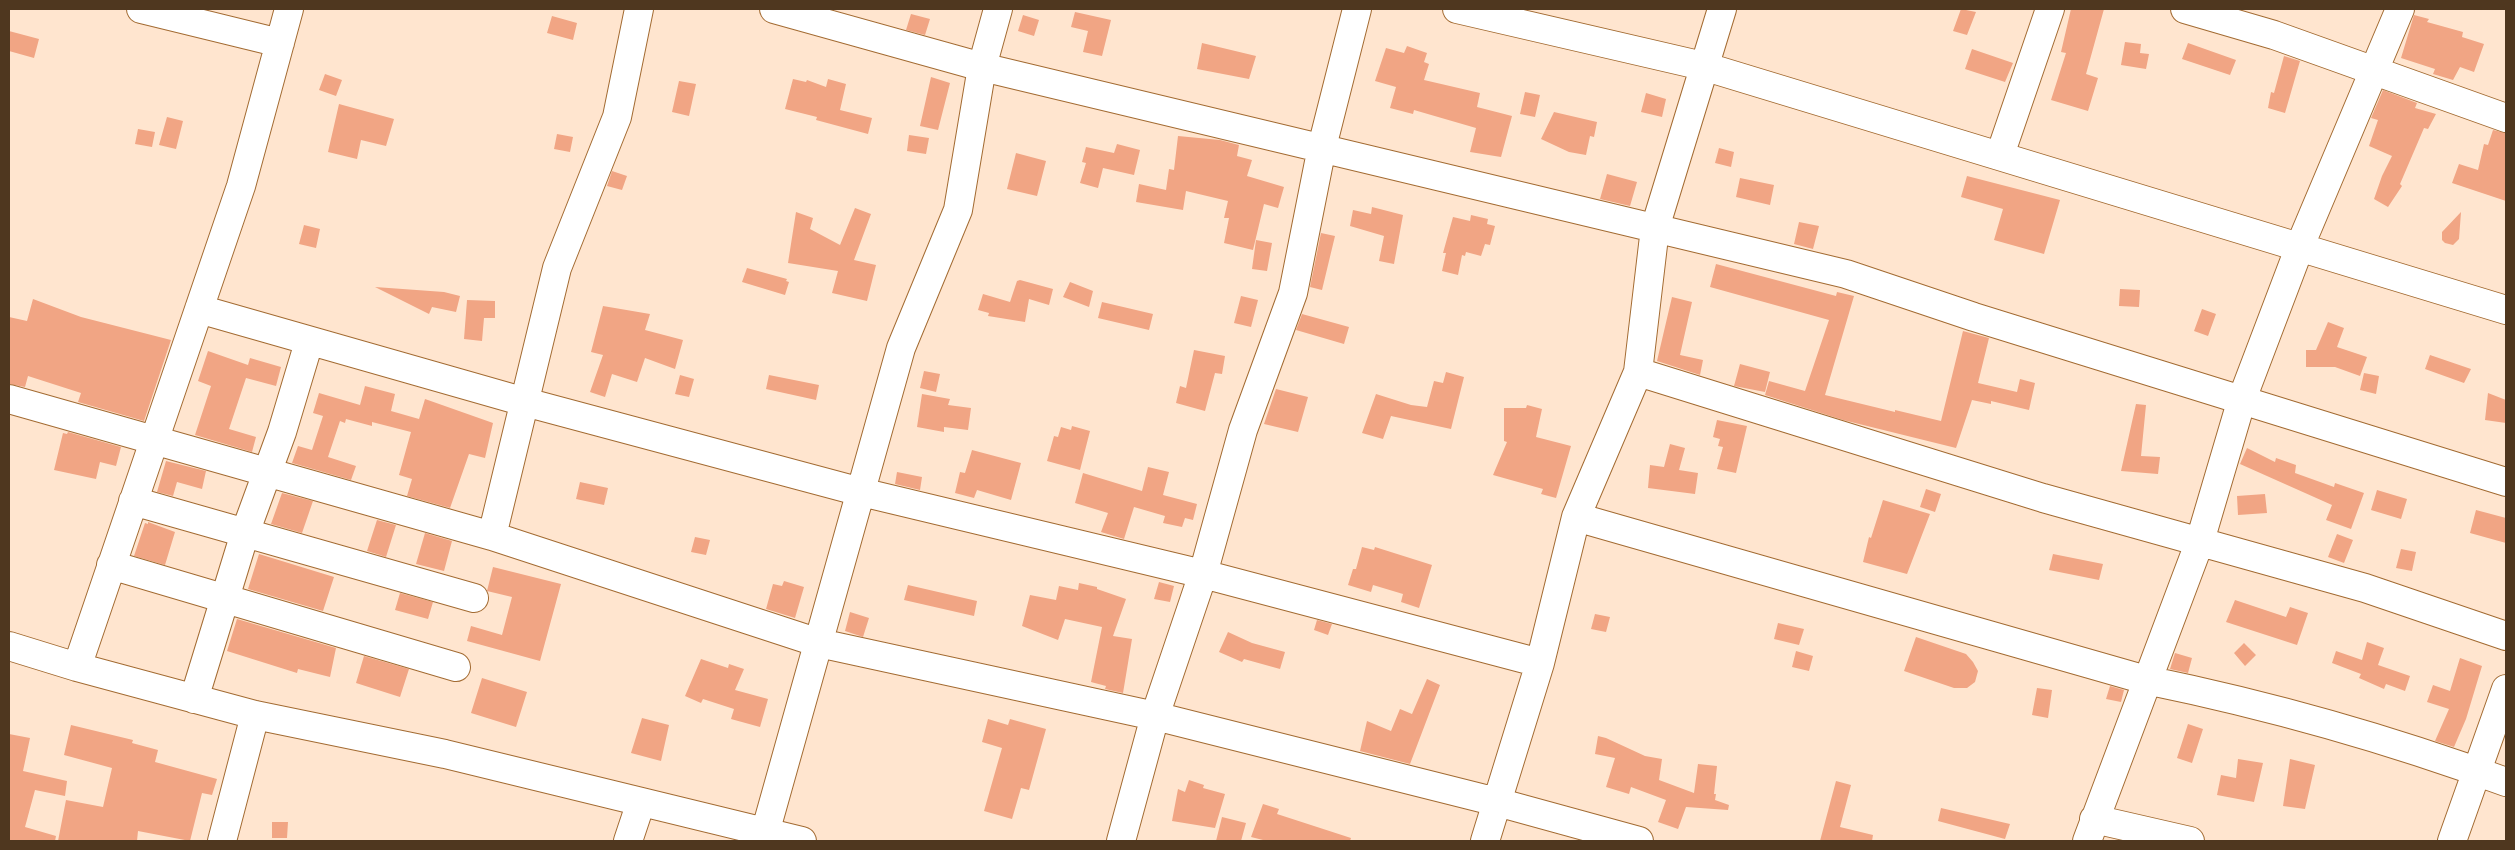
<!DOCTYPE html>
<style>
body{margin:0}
#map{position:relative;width:2515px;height:850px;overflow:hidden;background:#ffe5cf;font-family:Roboto,sans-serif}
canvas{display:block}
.frame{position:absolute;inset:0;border:10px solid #4f371f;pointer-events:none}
</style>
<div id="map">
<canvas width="2515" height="850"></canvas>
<div class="frame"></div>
</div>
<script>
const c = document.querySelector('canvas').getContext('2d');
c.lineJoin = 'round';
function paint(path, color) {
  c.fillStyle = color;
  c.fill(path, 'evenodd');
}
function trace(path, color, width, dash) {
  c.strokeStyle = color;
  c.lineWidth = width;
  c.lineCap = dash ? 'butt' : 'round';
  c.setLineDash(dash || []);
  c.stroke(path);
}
paint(new Path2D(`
 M1961,9L1976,12L1967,35L1953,31Z
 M2071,9H2104L2086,74L2098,78L2088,111L2051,100L2066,53L2061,52Z
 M1075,12L1111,20L1102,56L1083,52L1088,31L1071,27Z
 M911,14L930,19L925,35L906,30Z
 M1023,15L1039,20L1034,36L1018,31Z
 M2414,15L2429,19L2427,22L2463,32L2462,37L2484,44L2474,72L2460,67L2453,80L2433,74L2435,69L2401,58Z
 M552,16L577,23L573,40L547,33Z
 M9,31L39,39L34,58L9,51Z
 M2125,42L2141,44L2140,53L2149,54L2146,69L2121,65Z
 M1202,43L1256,56L1249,79L1197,69Z
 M2188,43L2236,60L2230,75L2182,59Z
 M1407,46L1427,53L1424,62L1429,64L1424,80L1480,93L1477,107L1512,116L1501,157L1470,152L1476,128L1414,110L1413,114L1390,108L1396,87L1375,81L1386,48L1404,53Z
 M1972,49L2013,63L2005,82L1965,69Z
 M2284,56L2300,61L2285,113L2268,108L2271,92L2274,93Z
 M325,74L342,80L336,96L319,90Z
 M931,77L950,83L938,130L920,126Z
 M793,79L806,82L807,80L826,87L828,79L846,84L840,110L872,118L868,134L816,120L817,117L785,109Z
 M679,81L696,84L689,116L672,112Z
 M2383,90L2417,103L2415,108L2436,114L2428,129L2424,128L2400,184L2402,186L2388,207L2374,199L2382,176L2392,156L2369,146L2378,120L2371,118Z
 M1525,92L1540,95L1535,117L1520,114Z
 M1646,93L1666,99L1662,117L1641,112Z
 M339,104L394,119L386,146L361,140L357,159L328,152Z
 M1554,112L1597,122L1594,137L1590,136L1586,155L1569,152L1541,139Z
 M167,117L183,121L176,149L159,145Z
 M138,129L155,132L152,147L135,144Z
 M2493,130L2506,133V201L2452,183L2459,164L2478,170L2484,144L2488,145Z
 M557,134L573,137L570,152L554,149Z
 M909,135L929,138L926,154L907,151Z
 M1178,136L1220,140L1239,145L1237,156L1252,160L1247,176L1284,187L1278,208L1264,204L1253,250L1224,243L1229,218H1224L1228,201L1186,191L1183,210L1136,202L1139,184L1166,190L1169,169L1174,170Z
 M1117,144L1140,150L1134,175L1103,168L1098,188L1080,183L1086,163L1082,162L1086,147L1114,153Z
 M1719,148L1734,152L1731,167L1715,163Z
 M1016,153L1046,161L1037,196L1007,189Z
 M612,171L627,176L622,190L607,186Z
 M1607,174L1637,182L1630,206L1600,199Z
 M1967,176L2060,200L2044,254L1994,240L2003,209L1961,197Z
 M1740,178L1774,185L1770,205L1736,197Z
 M1372,207L1403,215L1394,264L1379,261L1384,236L1350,226L1353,210L1371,214Z
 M855,208L871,214L854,260L876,265L867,301L832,293L838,271L788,263L796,212L813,218L810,229L840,245Z
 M2461,212L2459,239L2453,245L2445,243L2442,240V232Z
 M1471,215L1488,219L1487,224L1495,226L1490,245L1485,244L1481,256L1466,252L1465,256L1462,255L1458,275L1442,271L1446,253H1443L1453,217L1470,221Z
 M1799,222L1819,226L1813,249L1794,244Z
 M304,225L320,229L316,248L299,244Z
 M1321,233L1335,236L1322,290L1310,287Z
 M1256,240L1272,243L1267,271L1252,269Z
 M1716,264L1836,296L1837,292L1854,296L1825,395L1895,412V410L1941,421L1963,331L1989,338L1978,383L2017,392L2020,379L2035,383L2029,410L1991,401V404L1972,400L1956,448L1843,420L1765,395L1769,381L1805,391L1829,320L1710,287Z
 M747,268L787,279L786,281L789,282L785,295L742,282Z
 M1020,280L1053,289L1049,305L1029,299L1025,322L988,316L989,313L978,310L983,294L1010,302L1017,281Z
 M1070,282L1093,291L1089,307L1063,297Z
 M375,287L444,292L460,296L456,312L432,307L429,314Z
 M2120,289L2140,290L2139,307L2119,306Z
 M1241,296L1258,300L1251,327L1234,323Z
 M1672,297L1692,302L1680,355L1703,360L1700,375L1657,361Z
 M33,299L81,317L171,340L144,421L78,402L81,393L28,376L25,387L9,384V317L27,321Z
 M467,300L495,301V318H484L482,341L464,339Z
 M1102,302L1153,314L1149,330L1098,318Z
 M603,306L650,314L645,330L683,340L675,369L645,358L637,382L612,374L605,397L590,392L603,355L591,352Z
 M2202,309L2216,314L2208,336L2194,331Z
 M1302,314L1349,327L1344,344L1296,330Z
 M2328,322L2344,328L2337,347L2367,357L2360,376L2335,367H2306V350H2316Z
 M1194,350L1225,356L1222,374L1215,373L1205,411L1176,403L1180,386L1186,388Z
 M208,351L248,365L250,358L281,367L276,386L246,378L229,429L256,437L252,452L195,435L211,386L198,381Z
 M2430,355L2471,369L2464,383L2425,369Z
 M1740,364L1770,372L1765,392L1734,386Z
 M924,371L940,374L936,392L920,388Z
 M1446,372L1464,377L1451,429L1391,416L1383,439L1362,433L1376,394L1411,405L1427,407L1434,381L1443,383Z
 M2364,373L2379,376L2376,394L2360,390Z
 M680,375L694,379L689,397L675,394Z
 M769,375L819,385L816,400L766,389Z
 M365,386L395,394L391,411L419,419L425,399L493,423L485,458L469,454L450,508L407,496L412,479L399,475L411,432L372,422V426L346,419L345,423L340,421L328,457L356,466L351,480L292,463L298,446L312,450L323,416L313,413L319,393L360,405Z
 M1276,389L1308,397L1298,432L1264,424Z
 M2488,393L2506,400V423L2485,420Z
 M922,394L950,399L948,405L971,408L968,430L944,427V432L917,427Z
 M2136,404L2146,405L2141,456L2160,457L2158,474L2121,471Z
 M1527,405L1542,409L1536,437L1571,446L1556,498L1541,494L1543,489L1493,475L1507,442L1504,441V408H1526Z
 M1717,420L1747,426L1736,473L1717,469L1723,447L1718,446L1720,439L1713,437Z
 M1072,426L1090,431L1080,470L1047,461L1054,436L1058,437L1061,427L1071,430Z
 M68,432L121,447L116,466L100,462L96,479L54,470L63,433L67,434Z
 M1670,444L1685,448L1679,470L1698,473L1695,494L1648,488L1650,465L1664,467Z
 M2247,448L2275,462L2276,458L2296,465L2295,473L2334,487L2335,483L2364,493L2351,529L2326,520L2332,505L2240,464Z
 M972,450L1021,463L1011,500L977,490L974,498L955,493L960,472L965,473Z
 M166,461L206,471L202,489L177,482L173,496L157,492Z
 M1148,467L1169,472L1163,495L1197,504L1193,520L1185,518L1182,527L1163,523L1165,516L1134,507L1124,539L1101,532L1108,513L1075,503L1083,473L1142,491Z
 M897,472L922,477L920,490L895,484Z
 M580,482L608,488L604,505L576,499Z
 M1926,489L1941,494L1935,512L1920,507Z
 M2377,490L2407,499L2401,519L2371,510Z
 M282,493L313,501L302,533L271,524Z
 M2265,494L2267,513L2238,515L2237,496Z
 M1883,500L1930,514L1907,574L1863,562L1869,537L1871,538Z
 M2476,510L2506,518V543L2470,533Z
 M377,520L396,525L386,557L367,551Z
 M148,522L175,532L165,565L134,556L145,523L148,524Z
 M425,533L452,541L444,571L416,564Z
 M2337,534L2353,540L2344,563L2328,557Z
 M695,537L710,540L706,555L691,552Z
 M1362,547L1374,550L1375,547L1432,565L1419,608L1401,602L1403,594L1373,585L1371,592L1348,585L1353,569H1356Z
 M2401,549L2416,552L2412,571L2396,568Z
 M259,554L334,577L323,611L248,589Z
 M2053,554L2103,564L2099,580L2049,570Z
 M493,567L561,584L540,661L467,641L471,626L502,635L512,597L487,591Z
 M784,581L804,587L795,618L766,609L773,584L782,586Z
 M1159,582L1174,586L1170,602L1154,599Z
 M1079,583L1097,587V589L1126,599L1113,636L1132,639L1123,693L1105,689L1106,686L1091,682L1102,627L1065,619L1058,640L1022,626L1030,595L1056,600L1059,586L1078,590Z
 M908,585L977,601L974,616L904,600Z
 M400,593L433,602L428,619L395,610Z
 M2235,600L2286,617L2290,607L2308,613L2297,645L2226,622Z
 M850,612L869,618L863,637L845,631Z
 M1595,614L1610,617L1606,632L1591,629Z
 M237,619L336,648L330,677L298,669L297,673L227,651Z
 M1317,620L1332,624L1328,635L1314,630Z
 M1778,623L1804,629L1799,645L1774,639Z
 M1228,632L1252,643L1285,652L1280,669L1244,659L1242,662L1219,652Z
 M1916,637L1966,654L1973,662L1978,671L1975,682L1967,688H1954L1904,671Z
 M2367,642L2384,648L2378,665L2410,676L2405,691L2386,684L2384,689L2359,678L2361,674L2332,663L2336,651L2362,660Z
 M2244,643L2256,655L2245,666L2234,653Z
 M1796,651L1813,656L1809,671L1792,667Z
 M2175,653L2192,658L2188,673L2170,669Z
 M364,656L409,669L400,697L356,683Z
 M2460,658L2482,666L2466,719L2454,747L2435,741L2449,709L2427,702L2433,685L2450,691Z
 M701,659L728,668L729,664L744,669L735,690L768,699L760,727L731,719L734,709L703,699L701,703L685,696Z
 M482,678L527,692L516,727L471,713Z
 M1427,679L1440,685L1410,764L1360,751L1367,721L1391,731L1400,709L1412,714Z
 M2110,686L2124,690L2121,702L2106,699Z
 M2037,688L2052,690L2048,718L2032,715Z
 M642,718L669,725L661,761L631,753Z
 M988,719L1008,725L1010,719L1046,729L1029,790L1021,788L1012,819L984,811L1002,748L982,742Z
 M2188,724L2203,729L2192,763L2177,758Z
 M71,725L133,740L132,743L158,750L155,762L217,779L212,795L202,793L190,841L138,831L137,841H58L66,800L103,807L112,768L64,755Z
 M9,734L30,738L23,771L67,781L65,796L35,790L25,827L56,836L55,841H9Z
 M1598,736L1606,738L1645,756L1662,759L1659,780L1694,793L1698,764L1717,766L1714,794H1716L1715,800L1729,805L1728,810L1686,807L1678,829L1658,822L1666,800L1631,787L1629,794L1606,787L1615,758L1595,754Z
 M2238,759L2263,763L2254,802L2217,795L2221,775L2236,778Z
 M2290,759L2315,765L2305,809L2283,806Z
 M1189,780L1204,785L1203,788L1225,794L1215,828L1172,821L1178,789L1185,792Z
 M1836,781L1851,785L1840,827L1873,835L1872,841H1820Z
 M1263,804L1279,809L1277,814L1351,838L1350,841H1267L1251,837Z
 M1941,808L2010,824L2005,839L1938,821Z
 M1222,817L1246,823L1241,841H1216Z
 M272,822H288L287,838H272Z`), '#f1a584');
const minor = new Path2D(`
 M141,9L280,43
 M774,9L982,67L1846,274L1974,317L2506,482
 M1457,9L1703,66L2506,310
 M2185,9L2274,35L2506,118
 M2000,155L2050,9
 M199,309L525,402L861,492L1203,574L1540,663
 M1638,372L2043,498L2365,588L2506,636
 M9,399L492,536L819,643L1155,716L1497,802L1639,841
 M133,501L474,598
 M1576,517L2146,680C2268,705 2389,739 2506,782
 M492,536L557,268L617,117L639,9
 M111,565L456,667
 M9,646L77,667L255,715L445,754L802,841
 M77,667L241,186L289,9
 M194,699L245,533L282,432L309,342
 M2094,819L2190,841
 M765,833L901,348L958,210L982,67L998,9
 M222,841L255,715
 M628,841L641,802
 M1121,841L1155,716L1203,574L1243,430L1293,293L1322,147L1357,9
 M1485,841L1540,663L1576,517L1638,372L1655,228L1722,9
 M2087,841L2200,541L2242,399L2302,241L2400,9
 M2452,841L2506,689`);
trace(minor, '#a36b32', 30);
trace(minor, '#fff', 28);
</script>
